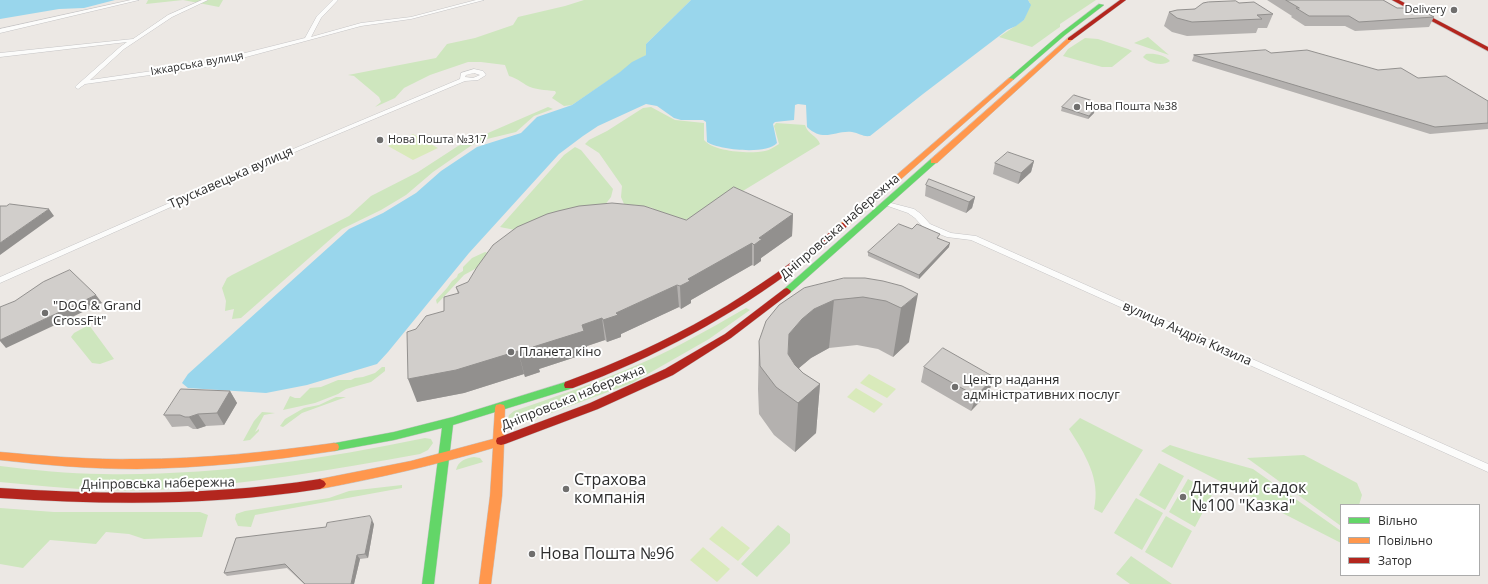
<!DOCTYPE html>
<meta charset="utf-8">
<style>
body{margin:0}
#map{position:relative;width:1488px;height:584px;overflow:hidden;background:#ece8e4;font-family:"Open Sans",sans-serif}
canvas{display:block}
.legend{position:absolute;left:1340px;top:504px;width:140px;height:72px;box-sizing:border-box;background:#fff;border:1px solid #ababab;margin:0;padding:5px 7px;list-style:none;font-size:12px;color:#2e2e2e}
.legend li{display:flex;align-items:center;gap:8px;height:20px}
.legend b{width:20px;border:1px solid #ababab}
</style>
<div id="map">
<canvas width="1488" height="584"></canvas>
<ul class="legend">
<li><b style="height:5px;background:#63d668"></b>Вільно</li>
<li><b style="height:5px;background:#ff974d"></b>Повільно</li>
<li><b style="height:5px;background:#b3261e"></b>Затор</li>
</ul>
</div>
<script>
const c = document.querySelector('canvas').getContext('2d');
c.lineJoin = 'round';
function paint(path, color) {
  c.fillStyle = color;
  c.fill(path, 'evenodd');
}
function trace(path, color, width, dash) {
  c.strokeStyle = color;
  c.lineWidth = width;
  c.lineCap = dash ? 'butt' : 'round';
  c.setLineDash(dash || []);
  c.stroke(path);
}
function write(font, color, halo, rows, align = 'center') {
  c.font = font + ' "Open Sans",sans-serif';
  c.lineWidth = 4;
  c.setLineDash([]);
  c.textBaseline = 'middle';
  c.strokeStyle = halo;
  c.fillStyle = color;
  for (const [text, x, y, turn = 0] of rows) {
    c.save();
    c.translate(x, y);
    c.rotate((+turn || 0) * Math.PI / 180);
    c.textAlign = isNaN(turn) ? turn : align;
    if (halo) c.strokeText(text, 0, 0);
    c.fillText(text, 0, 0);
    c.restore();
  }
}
paint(new Path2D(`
 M148,0H223L219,7L183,0L146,4Z
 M584,0H691L646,44V55L572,105L564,106L552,98L556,93L555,91C545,90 535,90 526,85C520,81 516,78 509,76L505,65L481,62H468L430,75L404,88L395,98L375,107L381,102L379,97L354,76L348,75L436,58L447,44L475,38L513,25L518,17L565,6Z
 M1028,0H1096L1060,24V27L1057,29L1032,47L999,37L1024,20L1030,3Z
 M1148,37L1169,55L1134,43Z
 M1085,38L1098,39L1128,49L1132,51L1112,67H1102L1063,56L1068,49Z
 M1146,54C1154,53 1165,55 1170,61C1163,67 1149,63 1143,57Z
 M548,107L553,109L534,116L516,132L487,139L472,145L433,172L406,195L381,210L342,229L241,318L232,319L234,309L225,311L226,301L222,288L227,278L232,275L349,216L371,196L418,172L458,146Z
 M651,107L675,120L704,123V140C714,152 750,154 765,151C770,150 774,147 779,144L774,126L776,123L805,125C808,135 817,135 820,144L728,200L698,222L651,215L653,208L624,204L621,197L622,186L599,153L585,144L589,140L607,131L643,108Z
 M575,147L581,150L613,189L611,197L601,210L515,230L500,227L564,155Z
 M485,252L492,254L475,269L464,275L437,304L436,300L447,288L452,281L457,277L458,274L463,271V267L472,258Z
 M746,308L750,310L709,339L632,383L519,425L511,424L508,419L509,415L514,411C551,398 588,386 623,371C666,354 706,331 746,308Z
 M89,325L114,359L100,364L92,363L71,337L74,333Z
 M382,367H385V371L371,382L346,389L338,394L315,403L283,410L290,396L295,398H300L310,388L321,387L338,380H351L355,378L363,377L375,373Z
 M336,397H346L302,413L283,427L280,426L285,419L304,408L319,405Z
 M262,412L275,413L264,415L255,432L259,429V431L250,440L243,441L254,421Z
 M1080,418L1143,450L1102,513L1094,509C1101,479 1085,454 1069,429Z
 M425,438L431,439L433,443L428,450L420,454C331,470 242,486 151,490C100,492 50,487 0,482V466C34,470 68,474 103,474C213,476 318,460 425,438Z
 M1170,445L1195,453L1253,469L1341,531V543L1161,451Z
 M1304,455L1357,483L1362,495L1359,505H1341V526L1247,458Z
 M474,457L480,458L483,462L456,470C458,461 466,458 474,457Z
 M1159,463L1184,476L1165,510L1139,495Z
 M1188,479L1213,493L1195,527L1169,512Z
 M402,485V488L255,515L251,527L238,526L235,519L236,514L245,511L329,498L349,491Z
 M1136,498L1163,513L1142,550L1114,533Z
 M0,508L54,512H200L208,515L202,537L144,539L129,534L106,532L96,544L50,540L23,568L0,564Z
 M1166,516L1192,531L1172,568L1145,552Z
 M778,525L790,534V543L757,577L741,564Z
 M1131,556L1172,584H1130L1116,574Z`), '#cee6be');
paint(new Path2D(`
 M413,134L438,148L413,160L388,146Z
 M869,374L896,389L887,398L860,383Z
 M856,388L883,404L874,413L847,397Z
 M722,526L750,548L738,561L709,539Z
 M703,547L730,569L717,582L690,560Z`), '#d9eabb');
paint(new Path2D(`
 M0,0H115L84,8L59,9L0,19Z
 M691,0H1028L1031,5L1024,20L1016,26L1007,30L923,94L870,136C863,137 859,133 852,132C835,130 824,143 807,127L806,105L798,104L795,105L794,120L775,122L773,124L777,143C767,155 719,150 707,142L706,122L703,120H681L674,118L657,106L646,104L598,126L583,136L559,154L469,253L388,352L377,364L307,385L266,393L188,388L182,383L188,374L349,229L383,213L416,193L441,171L477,147L521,133L537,117L572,105L620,72L632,62L646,55V44Z`), '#99d6ec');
const street = new Path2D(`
 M131,0H139L0,33V29Z
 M202,0H208L172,17L124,49L90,80L201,64L305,38L317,16L333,0H338L321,18L311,37L361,23L411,17L476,0H484L411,19L361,26L235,60L201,68L85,84L78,89L75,87L76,86L120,47L127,42L0,57V53L133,39L168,15Z
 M474,69L483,71L486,75L478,80L465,81L290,154L0,283V277L286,152L460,79L461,73ZM474,73L480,75L473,78L465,77L466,75Z
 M887,202L914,209L921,214L930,224L951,233L976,236L1488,464V472L971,240L947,237L924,228L915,218L908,213L885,205L883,204Z`);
const fast = new Path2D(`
 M1099,4L1104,5L1065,35L1013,80H1009V78L1061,33Z
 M931,159H937L938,161L790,293H784L783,291L784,289Z
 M569,381L573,382L574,385L573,388L453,425L434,584H422L442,428L394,440L334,451L330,450L329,447L330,444L394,432L453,417Z`);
const slow = new Path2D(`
 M1068,38L1073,39L937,163H931V159Z
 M1009,78L1014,79L847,227H841L840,225L841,223Z
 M500,404L504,405L505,408L504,438L506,441L504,444L502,496L491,584H479L490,496L493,448C436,465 378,478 320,489L316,487L314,484L316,481L320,479L411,461L493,439L495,408L496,405Z
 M334,443L338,444L339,447L338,450L334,451C269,461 203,468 137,469C91,469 45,465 0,460V452C45,456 91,460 137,459C203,459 269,452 334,443Z`);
const jam = new Path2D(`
 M1120,0H1126L1072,40H1068V38Z
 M1392,0H1399L1488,47V51Z
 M841,223H847L848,225C836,239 816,253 801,264C731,317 655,357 573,388H565L564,385L565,382C672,343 754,296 841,223Z
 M787,288L791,291L790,293L731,338L673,375L598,409L505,444L501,445L497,444L496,441L497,438L590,403L665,369L725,334L784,289Z
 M320,479L324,481L326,484L324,487L320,489C211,506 109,505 0,498V488C109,495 212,496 320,479Z`);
trace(street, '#c5c4c5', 1);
trace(fast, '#c5c4c5', 1);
trace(slow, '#c5c4c5', 1);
trace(jam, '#c5c4c5', 1);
paint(street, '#fcfcfb');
paint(fast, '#63d668');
paint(slow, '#ff974d');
paint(jam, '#b3261e');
paint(new Path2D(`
 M1267,0H1383L1397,8L1434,17L1429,27L1355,31L1345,26H1305L1291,17L1292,16Z
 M1239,3L1273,14L1267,28H1258L1256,33L1187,36L1172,32L1164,26L1169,12Z
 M1194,55L1378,70L1418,78L1488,101V129L1430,134L1192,61Z
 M1092,104L1089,107L1094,113L1088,119L1061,111L1062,107Z
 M1034,161L1031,172L1018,184L993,174L995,163Z
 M926,185L975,197L972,208L966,213L925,196Z
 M793,214L792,236L761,258V261L754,266L752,265L691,300V303L681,309L679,307L621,334V337L607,342L605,340L587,346L588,353L539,369L540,372L525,377L524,374L464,393L417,402L416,329L444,311L458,294L456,287L686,220Z
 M912,229L939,238L949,247L919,279L868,256V252Z
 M902,286L909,342L893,357L878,349L857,345L829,348L811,358L799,368L803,373L820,384L816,433L795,452L774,435L759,414L758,389L759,341L779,305Z
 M924,367L989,392L971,411L921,382Z
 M230,391L237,403L224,425L206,426L197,429H193L188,426L172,427L164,415Z
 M374,524L368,558L360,559L354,584H304L287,568L227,576L224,573L326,527Z`), '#b4b1af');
paint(new Path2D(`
 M1093,101L1092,104L1086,110L1087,107Z
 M1095,109L1094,113L1088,119L1089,116Z
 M1034,161L1031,172L1018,184L1021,173Z
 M975,197L972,208L966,213L969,202Z
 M49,209L54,216L0,255V243Z
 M793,214L792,236L761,258V261L754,266V245L759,238Z
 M752,243V265L691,300V303L681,309L680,286L688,279Z
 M950,243L949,247L919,279V275Z
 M677,285L679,307L621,334V337L607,342L603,320L616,313Z
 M918,294L909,342L893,357L901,308Z
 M96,295L102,303L6,348L0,341V340Z
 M834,300L829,348L811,358L799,368L787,382L789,334L802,319L814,309Z
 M602,318L605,340L587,346L588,353L539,369L540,372L525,377L519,354L533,347L582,325Z
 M518,351L524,374L464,393L417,402L408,379Z
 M994,377L989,392L971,411L976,396Z
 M820,384L816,433L795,452L798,403Z
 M230,391L237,403L224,425L217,413Z
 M198,414L206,426L197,429L189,417Z
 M372,520L374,524L368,558L365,554Z
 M357,555L360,559L354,584H351Z`), '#92908e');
const building = new Path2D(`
 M1286,0H1383L1397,8H1417L1434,17L1359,22L1349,16H1309L1296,8H1299Z
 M1236,1L1239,3L1254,2L1273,14L1257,15L1262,19L1192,22L1177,18L1169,12L1177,10L1195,9L1203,3L1208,2Z
 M1266,50L1271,53L1307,50L1378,70L1401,68L1418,78L1446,76L1488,101V123L1435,127L1194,55Z
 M1074,95L1093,101L1087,107L1095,109L1089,116L1062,107Z
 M1008,152L1034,161L1021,173L995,163Z
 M929,179L975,197L969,202L926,185Z
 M734,187L793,214L759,238L762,239L754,245L752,243L688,279L690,281L680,286L677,285L616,313L618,315L603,320L602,318L582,325L584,331L533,347L535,350L519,354L518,351L456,370L408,379L407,332L416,329L426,316L444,311V297L459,293L456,287L468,282L477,267L493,245L517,227L547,214L558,211L579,206L612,203L644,206L686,220Z
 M10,204L49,209L0,243V206H6Z
 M899,224L912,229L917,224L940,234L937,238L950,243L919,275L868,252Z
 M70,270L96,295L0,340V307L15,301L43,282Z
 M844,278H865L883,281L902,286L918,294L901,308L886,301L863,297L834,300L814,309L802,319L789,334L788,354L795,365L803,373L820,384L798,403L776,387L760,366L759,341L766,321L779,305L804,288Z
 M943,348L994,377L976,396L924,367Z
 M181,389L230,391L217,413L198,414L189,417H185L180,415H164Z
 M370,516L372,520L365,554L357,555L351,584H305L285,564L224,573L236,538L326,527L327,523Z`);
paint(building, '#d1cecb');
trace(building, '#92908e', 1);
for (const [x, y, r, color] of [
 [1454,10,4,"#706f6e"],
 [1077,107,4,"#706f6e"],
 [380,140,4,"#706f6e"],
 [45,313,4,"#706f6e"],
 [511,352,4,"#706f6e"],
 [955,387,4,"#706f6e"],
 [566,489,4,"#706f6e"],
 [1183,497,4,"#706f6e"],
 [532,554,4,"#706f6e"]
]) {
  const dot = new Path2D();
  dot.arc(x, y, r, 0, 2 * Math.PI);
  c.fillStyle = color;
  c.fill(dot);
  trace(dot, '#fff', 1.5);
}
write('11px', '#2e2e2e', '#fff', [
 ["Delivery",1446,10,"right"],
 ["Нова Пошта №38",1085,107],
 ["Нова Пошта №317",388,140]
], 'left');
write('11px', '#2e2e2e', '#fff', [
 ["Іжкарська вулиця",197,64,-10]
]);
write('13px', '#2e2e2e', '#fff', [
 ["Трускавецька вулиця",231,178,-24],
 ["Дніпровська набережна",840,227,-41],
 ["вулиця Андрія Кизила",1187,334,24],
 ["Дніпровська набережна",573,398,-22],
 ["Дніпровська набережна",158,484,-1]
]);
write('13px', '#2e2e2e', '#fff', [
 ["\"DOG & Grand",53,306],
 ["CrossFit\"",53,321],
 ["Планета кіно",519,352],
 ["Центр надання",963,380],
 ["адміністративних послуг",963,395]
], 'left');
write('16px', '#2e2e2e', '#fff', [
 ["Страхова",574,480],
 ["компанія",574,498],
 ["Дитячий садок",1191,488],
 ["№100 \"Казка\"",1191,506],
 ["Нова Пошта №96",540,554]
], 'left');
</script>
